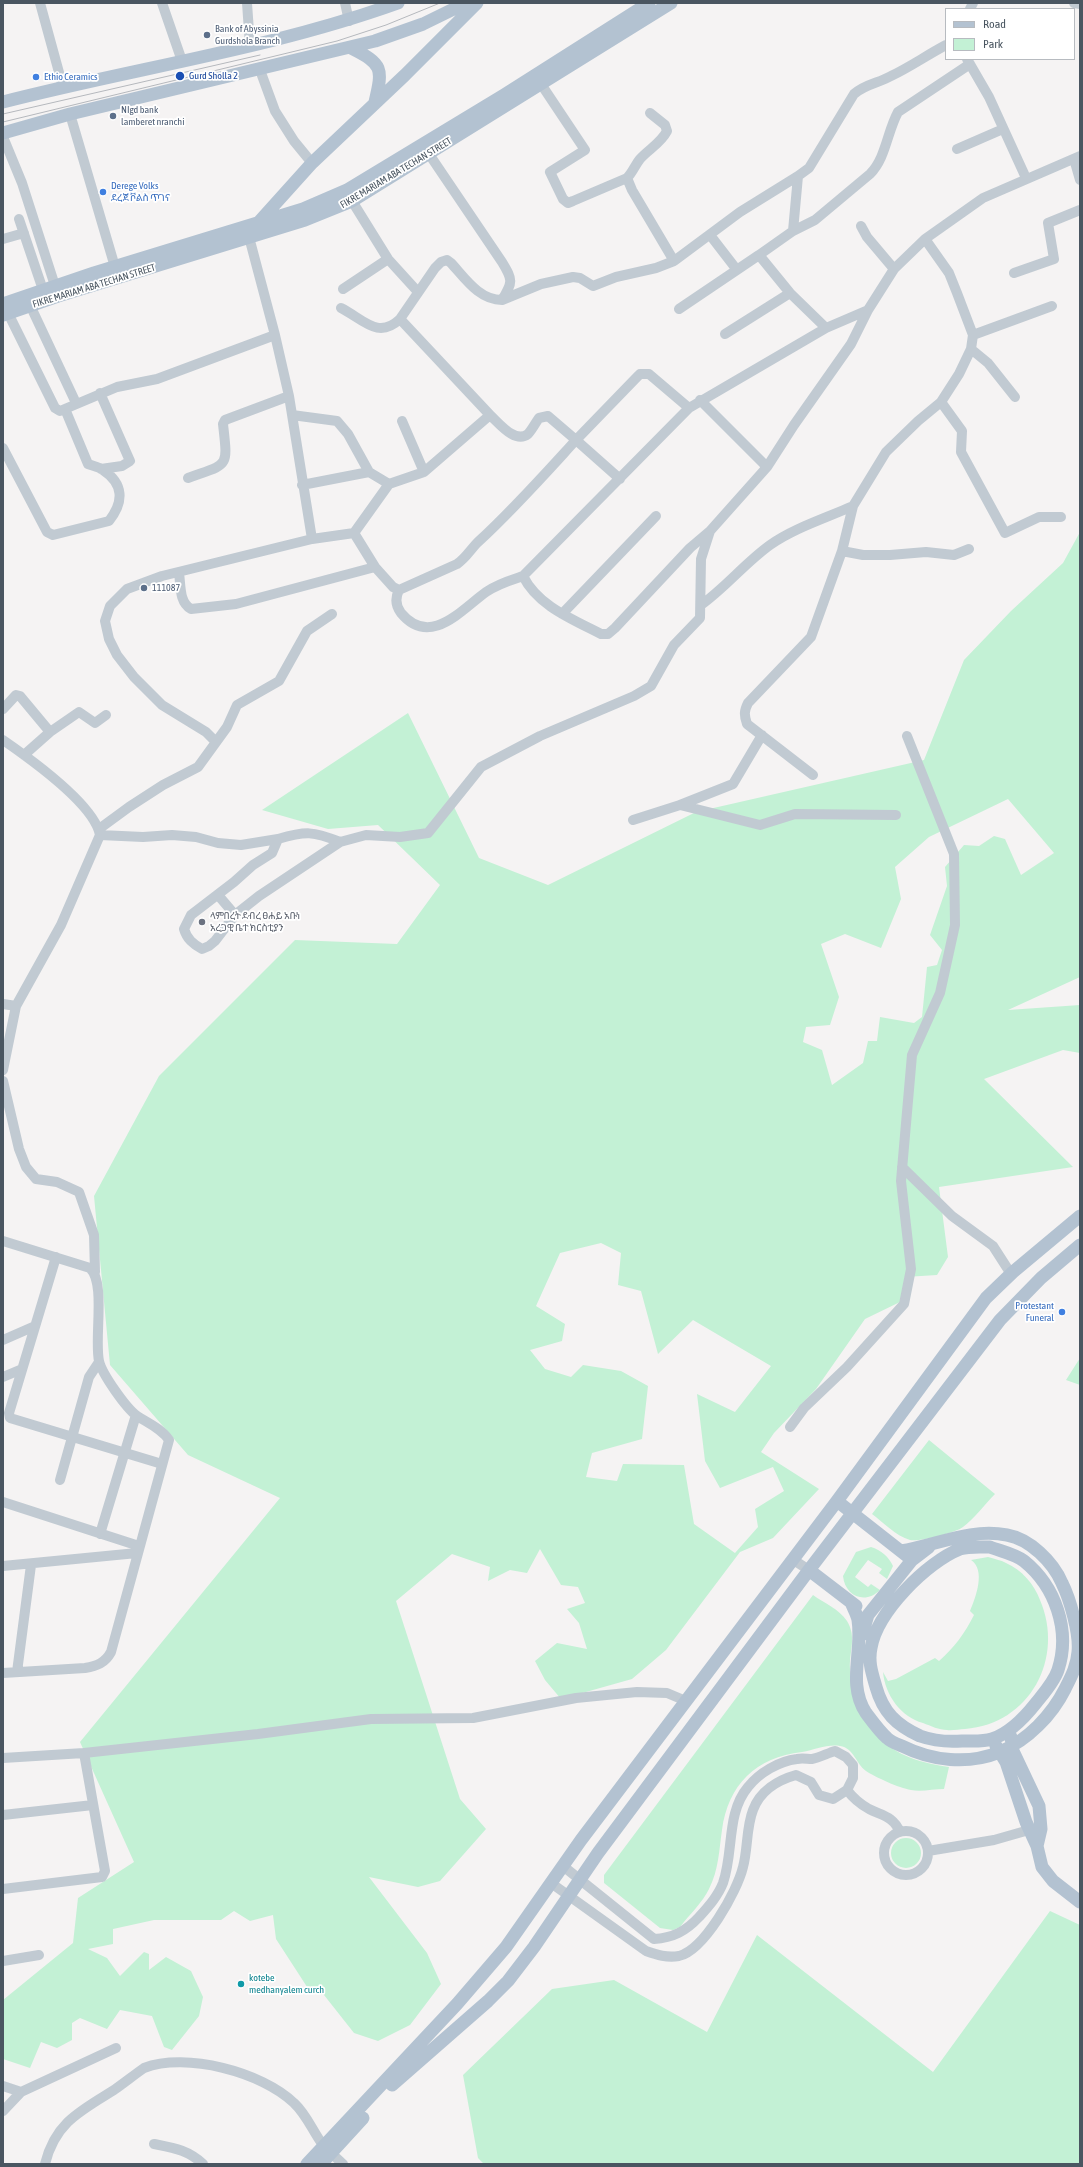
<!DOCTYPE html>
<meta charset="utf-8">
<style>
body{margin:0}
#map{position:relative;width:1083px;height:2167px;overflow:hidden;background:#f5f3f3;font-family:"Asap Condensed",sans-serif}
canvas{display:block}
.frame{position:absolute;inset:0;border:4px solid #4a5661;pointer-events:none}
.legend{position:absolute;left:945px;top:8px;width:130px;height:52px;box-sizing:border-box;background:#fff;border:1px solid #b7bbc0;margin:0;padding:5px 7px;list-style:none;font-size:12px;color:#4a5661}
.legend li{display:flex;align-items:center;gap:8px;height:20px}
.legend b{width:20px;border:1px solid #b7bbc0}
</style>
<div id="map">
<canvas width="1083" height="2167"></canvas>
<div class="frame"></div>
<ul class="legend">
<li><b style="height:5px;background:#b3c2d1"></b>Road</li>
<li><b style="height:11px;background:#c3f1d5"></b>Park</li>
</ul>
</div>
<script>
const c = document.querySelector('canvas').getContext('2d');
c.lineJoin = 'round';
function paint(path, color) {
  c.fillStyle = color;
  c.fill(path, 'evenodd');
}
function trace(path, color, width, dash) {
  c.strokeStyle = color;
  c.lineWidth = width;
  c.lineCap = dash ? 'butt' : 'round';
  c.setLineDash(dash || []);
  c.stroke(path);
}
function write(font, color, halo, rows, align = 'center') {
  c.font = font + ' "Asap Condensed","Noto Sans Ethiopic",sans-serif';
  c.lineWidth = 3.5;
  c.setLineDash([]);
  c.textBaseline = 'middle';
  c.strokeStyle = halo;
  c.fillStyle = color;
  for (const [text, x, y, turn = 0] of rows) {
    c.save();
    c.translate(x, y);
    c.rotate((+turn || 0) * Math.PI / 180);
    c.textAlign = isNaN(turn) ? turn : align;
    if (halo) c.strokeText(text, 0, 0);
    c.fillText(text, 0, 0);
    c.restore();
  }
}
paint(new Path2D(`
 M1080,532V977L1008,1010L1080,1005V1053L1063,1050L984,1079L1073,1167L939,1187L948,1257L937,1275L905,1277L900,1302L865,1319L816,1389L774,1433L761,1452L819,1489L773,1538L740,1552L666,1650L632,1679L561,1699L545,1680L535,1661L557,1643L587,1649L579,1623L567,1609L585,1603L578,1587L561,1585L540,1549L527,1573L510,1570L488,1581L490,1567L452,1554L396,1601L460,1799L486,1829L440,1881L418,1887L369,1877L427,1953L441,1984L410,2025L378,2041L354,2033L324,1995L311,1993L276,1939L273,1915L250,1921L234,1911L221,1920H154L113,1929V1944L88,1949L107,1958L120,1976L144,1952L149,1954V1970L166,1957L191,1971L203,1997L199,2016L172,2050L164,2047L152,2016L120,2010L107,2029L80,2018L72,2023V2040L57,2048L41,2042L30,2068L3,2059V2000L73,1943L78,1898L134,1862L80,1742L280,1498L188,1455L110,1365L94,1196L159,1076L295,940L397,944L440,885L378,825L328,829L262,810L408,713L479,858L548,885L696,812L924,760L964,660L1011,611L1063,563ZM1008,799L1054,853L1021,875L1005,839L994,836L979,846L964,845L945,867L947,886L930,935L942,950L937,965L927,967L922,1017L914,1023L880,1017L877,1041H868L863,1063L832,1085L822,1050L803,1042L806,1027L830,1025L839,997L821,944L845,934L881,948L901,899L895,867L929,837ZM601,1243L621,1253L618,1285L641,1291L658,1354L693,1320L771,1366L735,1412L697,1394L705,1461L720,1488L773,1467L784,1491L755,1509L758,1527L735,1553L694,1524L684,1465L623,1464L617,1481L586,1477L592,1453L642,1439L648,1386L621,1371L583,1365L571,1377L545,1369L530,1350L562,1341L565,1324L536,1306L560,1253Z
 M1080,1358V1385L1066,1380Z
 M929,1440L995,1494C984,1505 974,1519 963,1527C955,1533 919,1542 910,1540C896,1536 883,1522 872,1514Z
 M871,1547C881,1550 889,1557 893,1566L887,1579L879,1573L882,1569L868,1560L855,1577L868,1587L871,1584L880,1590C865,1605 845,1596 843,1576L856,1552Z
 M988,1557C994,1559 1001,1560 1006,1563C1022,1570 1034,1584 1040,1600C1065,1658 1030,1724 965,1729C959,1729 952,1731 947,1730C939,1730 931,1726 923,1723C901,1717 885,1695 883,1672L888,1681L896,1679L935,1658L939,1661C954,1648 965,1633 974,1615L970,1611C976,1597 986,1570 971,1560Z
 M813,1595C824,1603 839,1609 847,1621C857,1637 849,1652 850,1669C850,1684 857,1695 864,1708C869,1717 872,1727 878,1735C895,1757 924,1763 949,1767L944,1789C934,1789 921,1792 911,1790C899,1788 875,1777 866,1771C856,1764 854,1748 840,1746C827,1744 815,1750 802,1752C756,1757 728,1785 722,1830C719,1850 719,1869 709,1889C703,1902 689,1915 680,1927L673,1930L660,1928L609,1887L604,1883V1875Z
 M891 1853a15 15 0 1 1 30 0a15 15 0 1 1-30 0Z
 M1050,1911L1080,1925V2164H484L478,2158L463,2075L552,1989L614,1980L707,2032L757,1935L933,2072Z`), '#c3f1d5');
trace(new Path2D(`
 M40,3L63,87
 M162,3L182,61
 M247,3L250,46
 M345,3L349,21
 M1074,3L1080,4
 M970,9L973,3
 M967,59L989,97L1026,178
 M260,70L275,111L294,141L312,163
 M541,84L585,150L550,172L563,199L568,203L573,201L627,178L632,190L674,261
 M70,114L115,267
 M3,137L22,183L57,292
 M957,149L1003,129
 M1074,159L1080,180
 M627,178C633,172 635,165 640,159C649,149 661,143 667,131L665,125L650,113
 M352,201L388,259L418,292
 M19,219L43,290
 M861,226L867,237L894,269
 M793,231L798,176L809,168L854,94C865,84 879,83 891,76C910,67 927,55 946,45
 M710,235L737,270
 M249,237L275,335L289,396L312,539
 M3,239L24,233
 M1014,273L1054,259L1048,223L1080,210
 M343,289L388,259
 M502,300L541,284L573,277L580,278L593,286L616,277L656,268L674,261L740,212L798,176
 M30,305L76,403
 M341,308C363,319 378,340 400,319L490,415L424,472L402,421
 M679,309L759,255
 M868,310L851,344L794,425L767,467L710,531L690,548L615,628L608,634H601C572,619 538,606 523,576L689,408L826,328L868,310L894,269L925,239L983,198L1080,156
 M8,313L55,408L60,411L117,387L157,379L275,335
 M400,319L435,268L441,262L447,260L451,263C465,278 479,300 502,300C513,282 513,280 502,262L429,154
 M826,328L790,293L759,255L793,231L815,220L870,174C886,158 887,132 898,112L970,64
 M725,334L790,293
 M973,335L1052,306
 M971,349L988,363L1015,397
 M100,393L130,461L122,466L101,469
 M700,400L767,467
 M941,402L962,431L961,452L1005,533L1039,517H1061
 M292,415L337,421L348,434L369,472L302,485
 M490,415C499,423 515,444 528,434C532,430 536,422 539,418L548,416L576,440L637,377L640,374H649L689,408
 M3,448L47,532L53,535L109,521C124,502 124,484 103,470C99,467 93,466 88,464L65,409
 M188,478C229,463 228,469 223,424L225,420L289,396
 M389,484L424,472
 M842,551L863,555H890L926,552L954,555L969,549
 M375,567L393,587L399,590L457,564C466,558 470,550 478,542C513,510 544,475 576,440L620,479
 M179,573C181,586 179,602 191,609L236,604L375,567L354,533
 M399,590C395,598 395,605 401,613C430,648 461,610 486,592C497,584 511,580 523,576
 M701,605C726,587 745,563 770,545C794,528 826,518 853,506
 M562,614L656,516
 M3,709L16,695L20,696L50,732L24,755
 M50,732L79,712L95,723L106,715
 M3,740C29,758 94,804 100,835L61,925L16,1006L3,1070
 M216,742L206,732L162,705L134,677L117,655L109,639L105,621L110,606L127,589L162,576L312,539L354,533L389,484L369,472
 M813,775L747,724C744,715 744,711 748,703L811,637L842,551L853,506L886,452L918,421L941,402L959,374L971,349L973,335L957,293L949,273L925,239
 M680,805L733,784L762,735
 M633,820L680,805L760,825L795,814L896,815
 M99,829L129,807L163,785L198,767L227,727L237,705L279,681L307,631L332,614
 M100,835L143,837L172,835L196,837L218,843L241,845L278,839L272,853L253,865L234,882L191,915L184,929C187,939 193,944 202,949L209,946L215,941L235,915L259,896L340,842L366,835L400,837L428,833L481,767L540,736L634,696L651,686L674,645L700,618L701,559L710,531
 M278,839C306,831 313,831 340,842
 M218,895L235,915
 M3,1004L16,1006
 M3,1081L19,1149L26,1167L36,1179L57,1182L79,1192L94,1235L95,1272
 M902,1167L952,1216L993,1246L1011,1274
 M3,1241L90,1268C106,1283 94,1338 99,1361C102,1374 126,1408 137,1416C148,1423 162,1429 169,1440L111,1652C105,1663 97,1666 85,1668L3,1673
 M56,1257L9,1413L10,1418L162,1464
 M3,1340L35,1326
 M3,1377L22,1369
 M790,1427L804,1408L847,1367L904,1304L911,1269L901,1181L912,1055L940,993L955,925L954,854L907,736
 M60,1480L89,1377L99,1362
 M3,1502L139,1546
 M100,1534L136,1415
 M792,1559L809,1570
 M3,1566L137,1553
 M17,1672L31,1565
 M3,1758L84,1753L258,1734L371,1719L473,1718L576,1698L637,1692L667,1693L686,1701
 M847,1790C853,1798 860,1804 869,1809C883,1816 893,1816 900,1832
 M3,1815L93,1805
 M884 1853a22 22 0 1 1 44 0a22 22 0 1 1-44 0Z
 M928,1851L994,1840L1029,1830
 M551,1883L646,1951C657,1955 667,1958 679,1956C704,1950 737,1892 743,1867C748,1849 746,1828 753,1810C760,1791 778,1780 796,1775L811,1782L819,1795L833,1799L847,1790L853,1778V1765L846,1757L835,1751C828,1753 819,1758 812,1759C807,1759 802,1758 797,1759C779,1761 759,1773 748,1787C726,1813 734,1852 723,1883C718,1896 708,1907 699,1917C686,1931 673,1938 654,1939L563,1866
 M3,1889L102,1877L105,1871L84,1753
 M3,1961L39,1955
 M3,2086L21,2092
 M3,2111L21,2092L116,2048
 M154,2144C174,2148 188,2150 203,2164
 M45,2164C55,2123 80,2111 114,2090C124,2083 134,2075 144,2068C186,2052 262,2072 294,2103C307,2115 313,2132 323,2145C329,2152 337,2158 343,2164`), '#c1cad2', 10);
trace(new Path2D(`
 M351,48C383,64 383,68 375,102
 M3,102C135,68 270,49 398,3
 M3,133L70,114L375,41L423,24L466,3
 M258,223L312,163L405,75L477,3
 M3,304L94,273L303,209L347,190L504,95L649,3
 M3,315L58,296L305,220L352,201L671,3
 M837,1501L907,1556
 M990,1547C1000,1551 1015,1554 1024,1561C1055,1586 1071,1630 1058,1670C1054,1682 1044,1693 1036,1703C1025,1717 1010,1733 992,1739C983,1742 971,1741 962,1741C948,1742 934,1741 920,1736C896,1725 883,1712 876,1687C872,1673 868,1662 871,1648C877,1612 927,1562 960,1549C968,1546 981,1547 990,1547Z
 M809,1570L856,1606
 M851,1602C853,1608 857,1614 858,1620C863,1652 847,1684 866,1713C872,1721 880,1732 887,1738C891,1742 897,1744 902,1746C932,1761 968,1765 1000,1752C1028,1740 1052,1715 1065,1689C1071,1677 1077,1666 1078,1652C1080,1634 1070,1599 1062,1583C1053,1562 1030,1539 1007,1535C970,1528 937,1545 901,1551
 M862,1635L868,1615L912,1560L929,1547
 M1011,1737L1013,1751L1039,1806L1041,1829L1037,1846
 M996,1746L1006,1762L1026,1822L1037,1846L1042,1867L1053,1881L1080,1902
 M392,2085L488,2001L508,1981L534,1947L598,1853L809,1570L1000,1320L1041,1278L1080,1245
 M307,2164L457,2004L506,1947L581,1840L837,1501L986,1298L1013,1272L1080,1216
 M321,2164L363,2118`), '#b3c2d1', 13);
trace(new Path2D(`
 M3,114L260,55
 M3,122L337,41L386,25L440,3`), '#b5b8bd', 1);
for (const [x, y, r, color] of [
 [207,35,4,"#5c6f8a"],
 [180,76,5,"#1a4fb4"],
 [36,77,4,"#3f7fe0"],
 [113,116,4,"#5c6f8a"],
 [103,192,4,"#3f7fe0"],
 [144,588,4,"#5c6f8a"],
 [202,922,4,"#6b7280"],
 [1062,1312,4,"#3f7fe0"],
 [241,1984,4,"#0f9aa8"]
]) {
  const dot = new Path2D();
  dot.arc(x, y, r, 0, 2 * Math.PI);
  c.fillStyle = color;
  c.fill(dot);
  trace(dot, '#fff', 1.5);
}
write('10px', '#4e5e75', '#fff', [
 ["Bank of Abyssinia",215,29],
 ["Gurdshola Branch",215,41],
 ["NIgd bank",121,110],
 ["lamberet nranchi",121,122],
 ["111087",152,588]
], 'left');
write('10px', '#164399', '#fff', [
 ["Gurd Sholla 2",189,76]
], 'left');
write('10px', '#366cbe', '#fff', [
 ["Ethio Ceramics",44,77],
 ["Derege Volks",111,186],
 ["ደረጀ ቮልስ ጥገና",111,198],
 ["Protestant",1054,1306,"right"],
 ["Funeral",1054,1318,"right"]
], 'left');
write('10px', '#4a5661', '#fff', [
 ["FIKRE MARIAM ABA TECHAN STREET",396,173,-31],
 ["FIKRE MARIAM ABA TECHAN STREET",94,286,-17]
]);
write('10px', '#5b616d', '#fff', [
 ["ላምበረት ደብረ ፀሐይ አቡነ",210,916],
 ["አረጋዊ ቤተ ክርስቲያን",210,928]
], 'left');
write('10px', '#0d838f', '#fff', [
 ["kotebe",249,1978],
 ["medhanyalem curch",249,1990]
], 'left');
</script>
